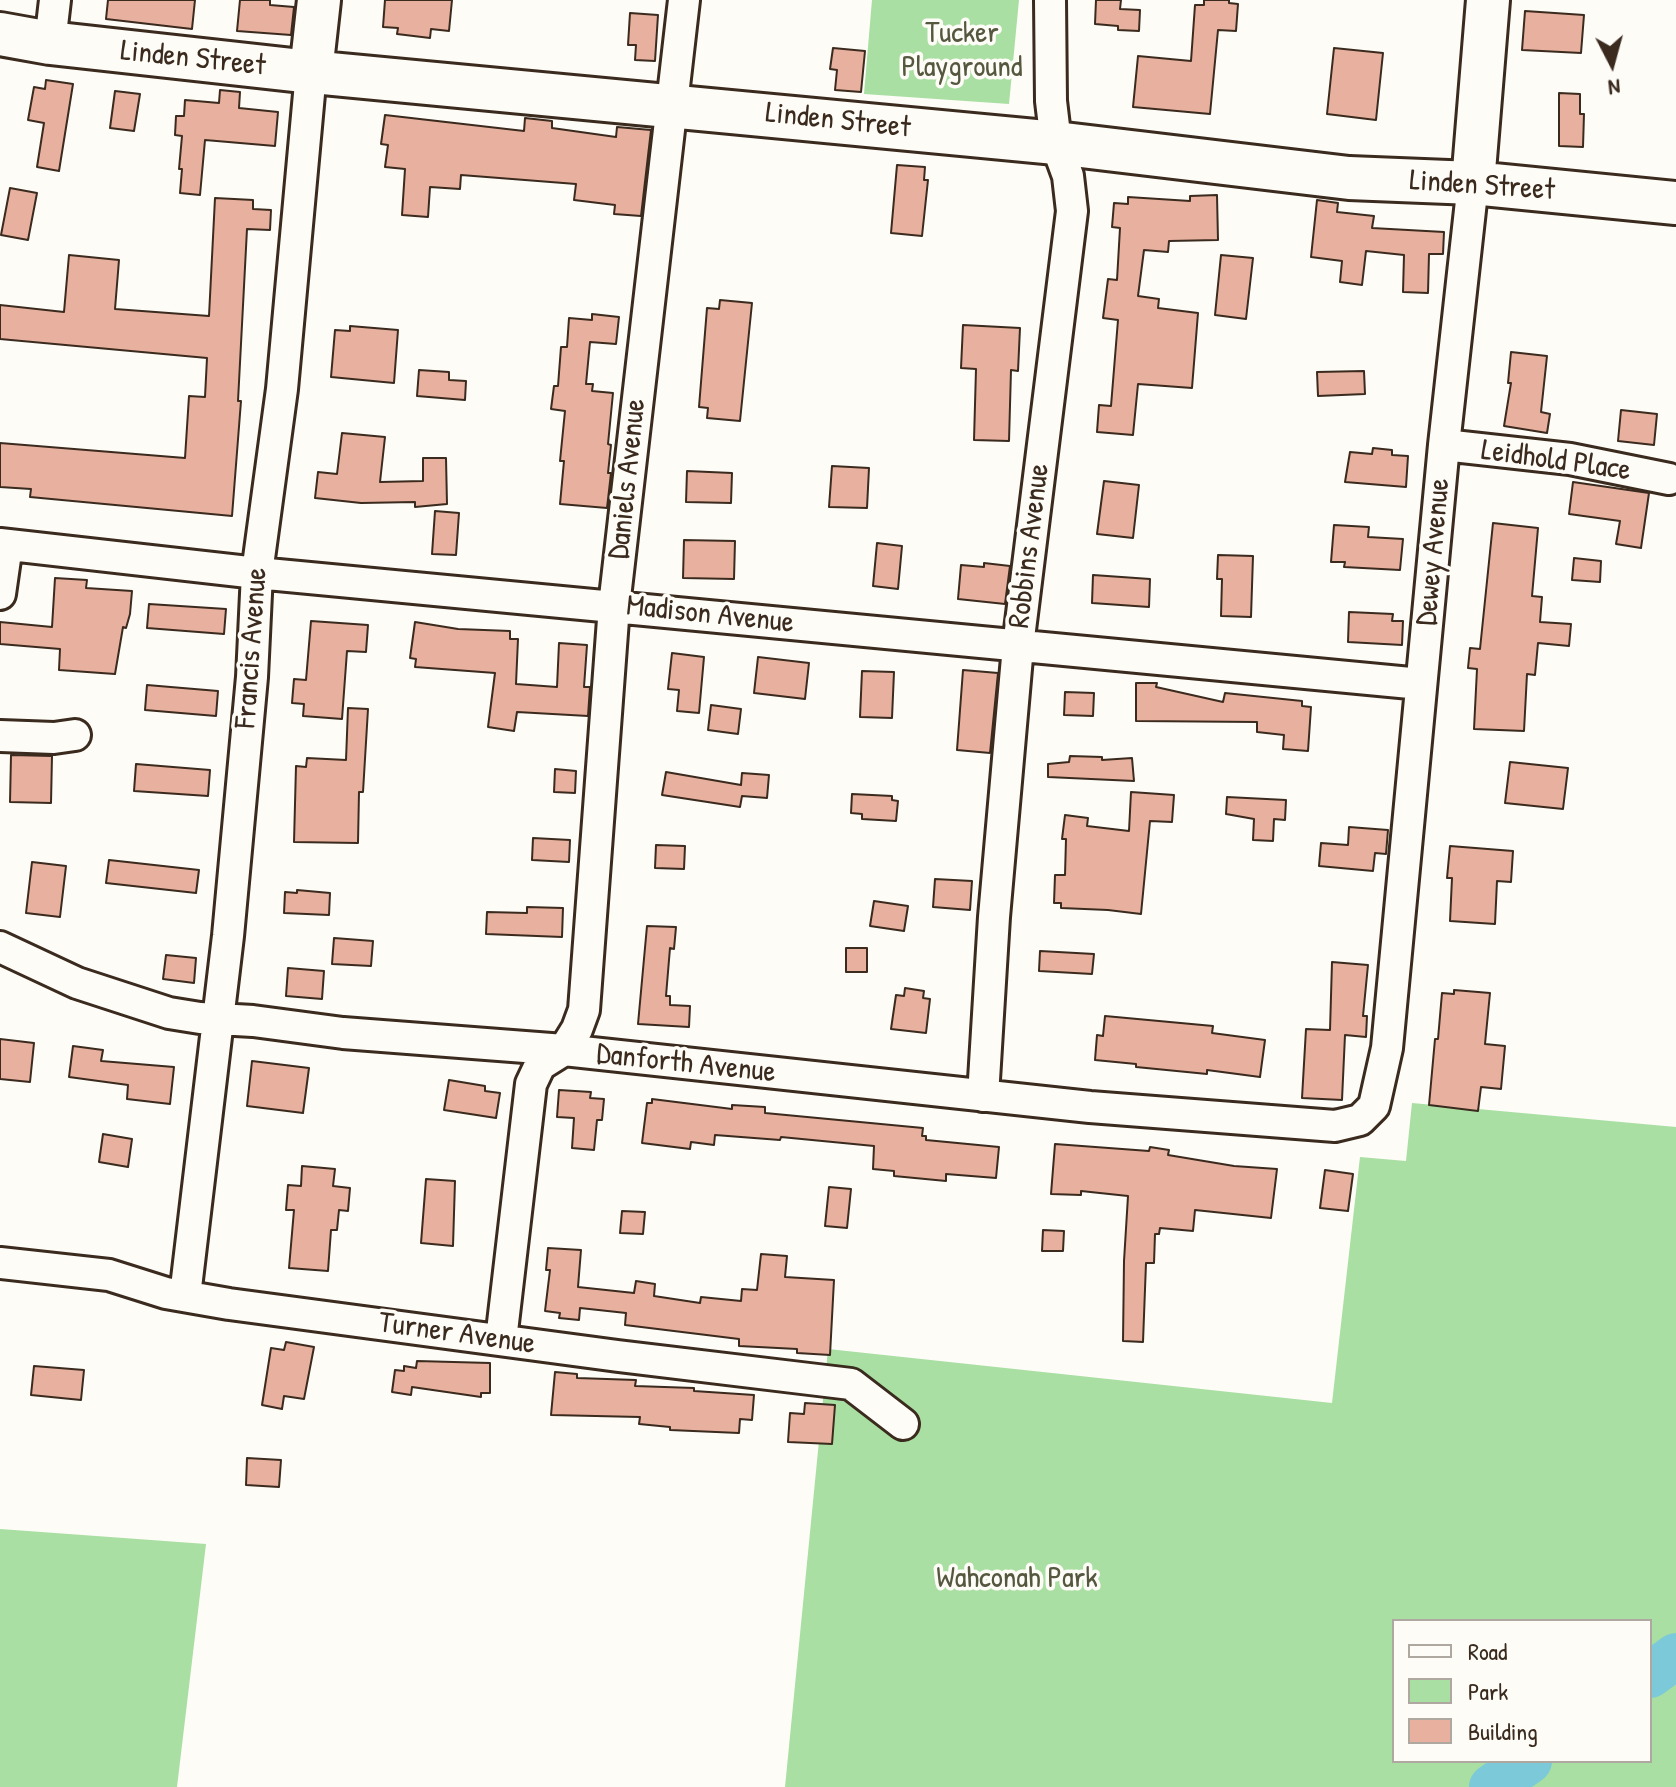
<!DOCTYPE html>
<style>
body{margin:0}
#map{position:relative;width:1676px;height:1787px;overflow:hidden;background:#fdfcf7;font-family:"Patrick Hand",sans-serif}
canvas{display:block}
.legend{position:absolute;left:1392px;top:1619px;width:260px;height:144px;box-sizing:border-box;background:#fdfcf7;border:2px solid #afa8a0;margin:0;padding:10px 14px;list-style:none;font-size:24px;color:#3b2a1e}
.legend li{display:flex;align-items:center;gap:16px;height:40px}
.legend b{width:40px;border:2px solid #afa8a0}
.north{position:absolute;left:1572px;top:24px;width:80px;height:80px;-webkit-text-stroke:6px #fdfcf7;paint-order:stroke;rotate:174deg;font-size:22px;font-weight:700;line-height:32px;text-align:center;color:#3b2a1e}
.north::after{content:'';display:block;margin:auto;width:28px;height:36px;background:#3b2a1e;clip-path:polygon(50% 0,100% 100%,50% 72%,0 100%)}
</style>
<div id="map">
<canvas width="1676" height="1787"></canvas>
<ul class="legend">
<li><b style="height:10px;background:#fdfcf7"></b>Road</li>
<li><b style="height:22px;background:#a9dfa2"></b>Park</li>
<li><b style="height:22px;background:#e8b09e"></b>Building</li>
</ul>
<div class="north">N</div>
</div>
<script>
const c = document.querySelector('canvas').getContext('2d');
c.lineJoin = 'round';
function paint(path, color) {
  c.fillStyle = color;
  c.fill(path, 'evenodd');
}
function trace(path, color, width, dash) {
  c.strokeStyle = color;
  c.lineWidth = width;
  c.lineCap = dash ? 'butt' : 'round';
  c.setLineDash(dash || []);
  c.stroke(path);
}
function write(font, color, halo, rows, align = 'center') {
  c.font = font + ' "Patrick Hand",sans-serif';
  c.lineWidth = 7;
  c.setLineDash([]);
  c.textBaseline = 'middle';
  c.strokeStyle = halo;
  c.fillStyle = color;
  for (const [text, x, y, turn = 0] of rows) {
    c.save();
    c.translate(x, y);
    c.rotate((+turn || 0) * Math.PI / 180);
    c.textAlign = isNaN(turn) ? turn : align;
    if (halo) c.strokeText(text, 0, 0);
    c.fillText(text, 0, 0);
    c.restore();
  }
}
paint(new Path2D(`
 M872,0H1019L1009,104L864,94Z
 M1412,1103L1676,1127V1787H785L828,1349L1332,1403L1360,1157L1406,1161ZM1394,1621H1650V1761H1394Z
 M0,1529L206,1544L177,1787H0Z`), '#a9dfa2');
trace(new Path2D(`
 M1650,1675L1676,1656
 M1492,1787L1529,1761`), '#7bc9d9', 46);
const building = new Path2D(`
 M108,0H195L192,29L106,19Z
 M240,0H270V5L294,7L291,35L237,31Z
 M385,0H452L449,31L431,29L430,38L397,34L398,28L383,27Z
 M1096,0H1121L1120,9L1140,10L1139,31L1118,30V26L1095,24Z
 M1204,0H1229V3L1238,4L1236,31L1218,30L1210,114L1133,107L1138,56L1191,61L1195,5H1204Z
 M1525,11L1584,15L1581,53L1522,50Z
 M630,13L658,15L655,61L635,60L636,45H628Z
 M833,48L865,51L861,92L835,90L837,70L830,69Z
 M1334,48L1383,53L1376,120L1327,114Z
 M46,80L73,84L59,171L37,167L44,123L28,120L34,87L45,89Z
 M220,90L240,92L239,108L278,112L275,146L205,140L200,195L180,193L182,169H179L182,136L175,135L176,116H184L185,100L219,103Z
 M115,91L140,94L134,131L110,128Z
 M1559,93L1580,94V114H1584L1583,147L1559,146Z
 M385,115L524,131L525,118L552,121V128L616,137L617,127L651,130L641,216L614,214L615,205L574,200L576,184L461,175L460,189L430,187L428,217L402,215L405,169L385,167L388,145L381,144Z
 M897,165L925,167L924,180H928L922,236L891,233Z
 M10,188L37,193L28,240L1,235Z
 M1217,195L1218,240L1169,241L1168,252L1144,250L1138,296L1159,299L1158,308L1198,313L1192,388L1138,384L1133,435L1097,432L1099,405L1111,406L1118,320L1103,318L1108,279L1117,280L1120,228L1112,227L1114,203L1128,204V197L1190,201V196Z
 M215,198L253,200V209L271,210L270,230L247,229L238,401H241L232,516L30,497L31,489L0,487V443L185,458L189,396L205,397L207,358L0,339V305L64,312L69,255L119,260L115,309L209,316Z
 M1317,200L1338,203L1337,212L1374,216L1372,228L1444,232L1443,254H1429L1428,293L1403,292L1404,255L1366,251L1362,285L1340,282L1342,261L1311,257Z
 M1221,255L1253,258L1246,319L1215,315Z
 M720,300L752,303L740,421L707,418L708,408L699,407L707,308L719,309Z
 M592,314L619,317L616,344L590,342L586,384H593L592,391L613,393L608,444L611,445L608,473H611L607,508L560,504L564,461H560L565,411L551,409L554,386H558L561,347H567L569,318L592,320Z
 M963,325L1020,328L1018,371L1011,370L1009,441L974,440L976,369L961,368Z
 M350,326L398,330L394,383L331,377L335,330L350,331Z
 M1511,352L1547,356L1541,412L1550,414L1547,433L1504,426L1511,383H1508Z
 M419,370L449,372V380L466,381L465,400L417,396Z
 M1364,371L1365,394L1318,396L1317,372Z
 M1621,410L1657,414L1654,445L1618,441Z
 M342,433L385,437L380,482L423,481V458H446L447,504L415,507V502L361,503L315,498L318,472L337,474Z
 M1373,448L1392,450V455L1408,456L1406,487L1345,482L1350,452L1372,454Z
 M832,466L869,468L867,508L829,507Z
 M687,471L732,473L731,503L686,502Z
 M1104,481L1139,485L1133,538L1097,534Z
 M1573,482L1649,493L1641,548L1616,544L1620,521L1569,514Z
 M435,511L459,513L456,555L432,554Z
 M1493,523L1538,528L1532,596L1542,597L1540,622L1571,624L1569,646L1538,643L1535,675L1527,674L1524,731L1474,729L1477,669L1468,668L1470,648L1480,649Z
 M1334,525L1369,527L1368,537L1403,539L1400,570L1344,567L1345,562H1331Z
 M684,540L735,541L734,579L683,578Z
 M877,543L902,546L898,589L873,586Z
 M1218,555L1253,556L1251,617L1221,616L1222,579H1217Z
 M1574,558L1601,561L1600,582L1572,580Z
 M984,563L1010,566L1005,604L958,599L961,565L984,567Z
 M1093,575L1150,579L1149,607L1092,603Z
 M55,578L87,580L86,588L132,591L130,614L126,628L123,627L115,674L59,670L60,649L0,644V622L52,627Z
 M149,604L226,609L224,634L147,628Z
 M1349,612L1393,614L1392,621H1403L1402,645L1348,642Z
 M311,621L368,625L366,652L347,651L342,719L303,716L304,704L292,703L294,679L306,680Z
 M415,622L458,629L510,631V639H518L516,684L557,687L559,643L587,645L584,687H590L588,716L517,712L514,731L488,727L495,673L415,667L416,659L410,658Z
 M672,653L704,657L699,713L677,711L679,690L668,689Z
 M758,657L809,663L805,699L754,693Z
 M963,670L998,673L990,753L957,750Z
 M862,671L894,672L892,718L860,717Z
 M1136,683H1157L1156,687L1223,702L1225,693L1302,701V706L1311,707L1308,751L1283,749L1284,735L1257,732V722L1136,721Z
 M147,685L218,691L216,716L145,710Z
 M1065,692L1094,693L1093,716L1064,715Z
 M711,705L741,709L738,734L708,730Z
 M348,708L368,709L363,792H359L358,843L294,842L296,766L306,767L307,758L346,760Z
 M11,755L52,756L51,803L10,802Z
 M1070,756L1102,757V760L1132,758L1134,781L1048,777V764L1069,762Z
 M1510,762L1568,768L1563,809L1505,803Z
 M136,764L210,770L208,796L134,791Z
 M555,769L576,771L575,793L554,792Z
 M666,772L741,785L742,773L769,775L767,798L742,796L740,807L662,795Z
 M1131,792L1174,795L1172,822L1150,821L1141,914L1108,910L1061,908V903H1054L1055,875H1065L1066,839H1062L1065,815L1088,818L1087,826L1129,831Z
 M852,794L892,796V800L898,801L896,821L862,819V814L851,813Z
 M1227,797L1286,800L1285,820L1274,819L1273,841L1253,840L1254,819L1226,814Z
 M1349,827L1388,830L1386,854L1375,853L1373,871L1319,866L1321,843L1348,845Z
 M533,838L570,840L569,862L532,860Z
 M656,845L685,846L684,869L655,868Z
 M1450,846L1513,851L1511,882L1497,881L1495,924L1450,921L1452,878H1447Z
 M109,860L199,870L196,893L106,883Z
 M32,862L66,866L60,917L26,913Z
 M935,879L972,881L970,910L933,907Z
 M297,890L330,893L329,915L284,913L285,892L297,893Z
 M874,901L908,906L904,931L870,926Z
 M527,907L563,908L562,937L486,934L487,912L527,913Z
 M647,926L676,927L674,949L670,948L666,996H670V1005L690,1006L689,1027L638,1024Z
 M334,938L373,941L371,966L332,964Z
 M846,948H867V972H846Z
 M1040,951L1094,954L1092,974L1039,971Z
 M166,955L196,958L194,983L163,979Z
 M1332,962L1368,965L1363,1016H1367L1366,1037L1345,1035L1342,1100L1302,1098L1306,1029L1330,1030Z
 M288,968L324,971L322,999L286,996Z
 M905,988L924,991L923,998L930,999L926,1033L891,1029L896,995L904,996Z
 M1454,990L1490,993L1485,1044L1505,1046L1501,1089L1481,1087L1478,1111L1429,1105L1435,1039H1438L1442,993L1454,994Z
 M1105,1016L1213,1026L1212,1033L1265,1040L1260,1077L1207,1070V1074L1136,1067V1064L1095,1060L1097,1035L1103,1036Z
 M0,1039L34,1043L30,1082L0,1079Z
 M73,1046L103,1050L101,1061L174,1067L170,1104L127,1099L128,1085L69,1077Z
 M252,1061L309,1068L303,1113L247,1106Z
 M449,1080L485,1086V1091L500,1093L496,1118L444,1110Z
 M559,1090L591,1092L590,1098L604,1099L602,1120H597L594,1150L572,1148L574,1118L557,1117Z
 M652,1099L732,1109V1105L765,1107V1113L923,1128L922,1136H926V1140L999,1147L996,1178L946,1174V1181L894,1176V1171L873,1169L874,1146L781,1137L780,1140L715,1135L714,1145L691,1142L690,1149L642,1143L647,1103H652Z
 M103,1134L132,1139L128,1167L99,1162Z
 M1055,1144L1149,1151L1150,1147L1169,1150L1168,1155L1234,1166L1277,1169L1271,1218L1195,1210L1193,1231L1160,1228L1159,1234H1155L1154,1263H1146L1143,1342L1123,1341L1124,1261L1128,1196L1081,1191V1195L1051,1194Z
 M302,1166L335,1169L333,1186L350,1188L348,1211L339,1210L337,1230H331L328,1271L289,1268L294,1210H286L288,1185L301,1186Z
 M1325,1170L1353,1174L1348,1211L1320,1208Z
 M426,1179L455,1181L453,1246L421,1243Z
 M829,1187L851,1189L847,1228L825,1226Z
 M622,1211L645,1212L643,1234L620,1233Z
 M1043,1230L1064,1231L1063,1251H1042Z
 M548,1248L581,1250L578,1287L634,1293L636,1281L655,1284L654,1296L700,1303L701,1297L741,1301L742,1289L757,1290L761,1254L787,1256L785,1277L834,1280L830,1355L797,1353V1349L739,1346V1339L625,1325L626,1313L580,1308L579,1320L559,1318L560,1313L545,1311L550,1270H546Z
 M286,1342L314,1347L304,1399L284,1396L282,1409L262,1405L271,1348L284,1350Z
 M417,1361L490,1363V1393H481V1397L412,1387L411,1395L392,1392L395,1370L404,1371V1366L416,1368Z
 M34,1366L84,1370L81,1400L31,1395Z
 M555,1372L577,1374V1378L636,1380L635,1386L694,1388V1391L754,1395L752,1420L740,1419L739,1433L670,1430V1427L639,1424L640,1417L551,1415Z
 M805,1403L835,1405L832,1444L788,1442L790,1413L804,1414Z
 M247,1458L281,1460L279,1487L246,1485Z`);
paint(building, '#e8b09e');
trace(building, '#3b2a1e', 2);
const street = new Path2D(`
 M50,43L55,0
 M1444,445L1570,459L1669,479
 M0,544L257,573L1421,684
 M0,594L7,545
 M0,736L54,738L75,735
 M0,947L77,983L169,1013L200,1018L253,1021L343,1033L564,1050L1090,1107L1335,1126L1360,1120L1374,1106L1387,1048L1444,445L1473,183
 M983,1096L994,917L1018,646L1072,211L1068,176L1056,143L1051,101L1050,0
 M0,1263L109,1275L166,1293L229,1304L618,1356L851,1384L903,1424
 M185,1296L228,936L252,677L257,573L282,389L311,72
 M501,1340L531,1084L540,1065L564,1050L577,1029L584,1010L614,606L684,0`);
const secondary = new Path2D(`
 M0,34L50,43L311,72L1056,143L1349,178L1473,183L1676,203
 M311,72L319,0
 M1473,183L1488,0`);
trace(street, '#3b2a1e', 36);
trace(secondary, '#3b2a1e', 48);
trace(street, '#fdfcf7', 30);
trace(secondary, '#fdfcf7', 42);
write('30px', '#56573f', '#fdfcf7', [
 ["Tucker",962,34],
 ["Playground",962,68],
 ["Wahconah Park",1017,1579]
]);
write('30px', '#3b2a1e', '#fdfcf7', [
 ["Linden Street",193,59,6],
 ["Linden Street",838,121,6],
 ["Linden Street",1482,186,4],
 ["Leidhold Place",1556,461,8],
 ["Daniels Avenue",628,479,-84],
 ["Robbins Avenue",1030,546,-83],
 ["Dewey Avenue",1434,552,-85],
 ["Madison Avenue",710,615,6],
 ["Francis Avenue",252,648,-86],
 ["Danforth Avenue",686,1064,6],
 ["Turner Avenue",457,1334,8]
]);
</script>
